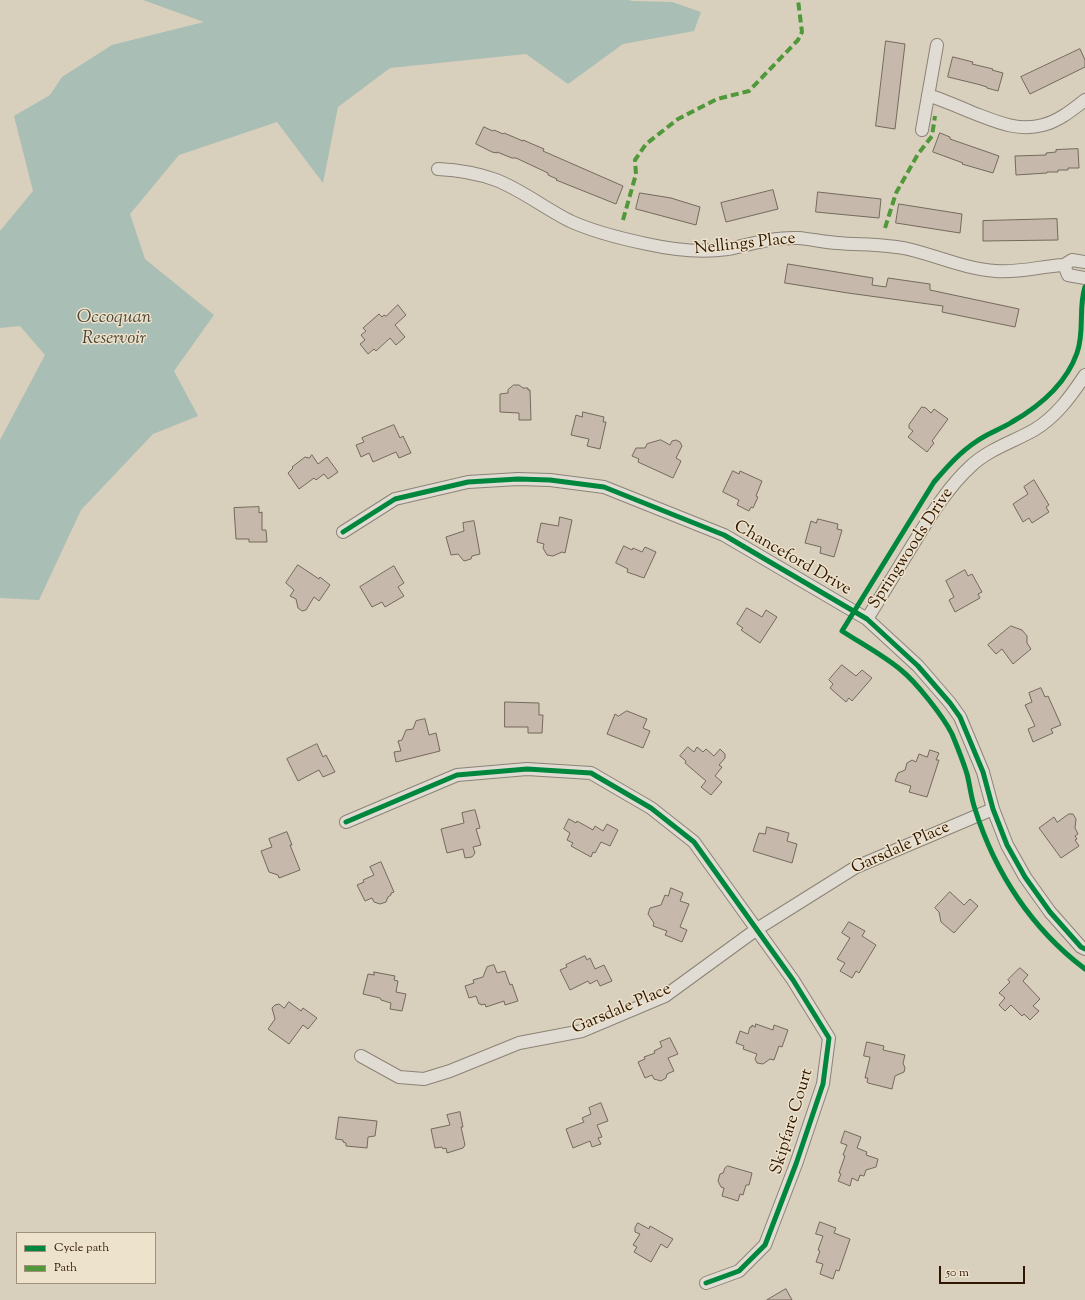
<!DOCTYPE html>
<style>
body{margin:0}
#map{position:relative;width:1085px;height:1300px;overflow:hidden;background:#d8cfbc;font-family:"Sorts Mill Goudy",serif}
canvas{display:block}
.legend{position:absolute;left:16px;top:1232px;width:140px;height:52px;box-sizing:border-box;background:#ede2cc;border:1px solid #a1907a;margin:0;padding:5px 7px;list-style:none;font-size:12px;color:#2f1600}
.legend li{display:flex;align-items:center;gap:8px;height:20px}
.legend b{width:20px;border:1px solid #a1907a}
.scale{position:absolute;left:939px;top:1266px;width:86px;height:18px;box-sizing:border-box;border:2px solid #2f1600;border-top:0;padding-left:5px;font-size:12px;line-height:14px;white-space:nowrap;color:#2f1600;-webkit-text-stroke:3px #ede2cc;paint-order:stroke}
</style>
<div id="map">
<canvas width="1085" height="1300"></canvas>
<ul class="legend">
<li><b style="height:5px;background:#00873e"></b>Cycle path</li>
<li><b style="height:5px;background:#509839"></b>Path</li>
</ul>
<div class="scale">50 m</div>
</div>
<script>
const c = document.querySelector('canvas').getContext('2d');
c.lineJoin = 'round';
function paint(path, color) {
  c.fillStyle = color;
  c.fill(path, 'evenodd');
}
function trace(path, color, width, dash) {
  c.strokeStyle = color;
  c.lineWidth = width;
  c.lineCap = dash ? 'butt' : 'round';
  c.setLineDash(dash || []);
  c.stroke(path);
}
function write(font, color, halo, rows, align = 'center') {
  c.font = font + ' "Sorts Mill Goudy",serif';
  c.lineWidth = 3;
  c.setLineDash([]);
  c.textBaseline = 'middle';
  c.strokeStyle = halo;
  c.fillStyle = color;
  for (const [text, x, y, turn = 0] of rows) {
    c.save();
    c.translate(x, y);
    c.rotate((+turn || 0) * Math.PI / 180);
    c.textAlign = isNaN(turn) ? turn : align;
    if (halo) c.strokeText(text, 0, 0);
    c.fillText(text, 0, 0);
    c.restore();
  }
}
paint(new Path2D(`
 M143,0H628L633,1L672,2L701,12L694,31L623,44L568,84L526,54L390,68L338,107L323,183L277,122L179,155L130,214L145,259L214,315L174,371L198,416L153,434L81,510L39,600L0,598V440L45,355L20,326L0,328V231L33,191L14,116L50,95L62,77L112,45L204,22Z`), '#a9beb4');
const building = new Path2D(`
 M886,41L905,44L895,129L876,126Z
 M1080,49L1085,60V67L1030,94L1021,77Z
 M953,57L973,62L972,64L993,69L992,70L1003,73L998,91L987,88V87L977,84L948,77Z
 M484,127L493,131L494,130L503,134L504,133L523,141V140L544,149L543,151L623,186L616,204L556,180L557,179L548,175V173L516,158H512L497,152V153L492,152L476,144Z
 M940,133L950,137V139L999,156L993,173L962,164L963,163L933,152Z
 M1078,149L1079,168H1068V170H1058V172H1047V173L1016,175L1015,156L1046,155V153L1056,152V150Z
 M773,190L778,209L726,222L721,203Z
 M818,192L881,199L879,218L816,212Z
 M640,193L671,198L700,207L696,225L636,209Z
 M899,204L962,214L960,233L896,223Z
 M1057,219L1058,240L983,241V221Z
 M788,264L873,278L872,285L886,287L888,278L930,284V290L1019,309L1015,327L942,312L943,306L848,293L785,283Z
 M398,305L406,315L395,325L405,337L396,345L390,338L376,351L374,349L368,354L360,344L365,340L361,335L366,331L363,328L379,314L382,317L384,315L386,316Z
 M514,385H519L523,388H528V390H530L531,420H519V413L500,412V394L508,393V390Z
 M922,407L926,408L931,413L934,409L948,419L932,441L934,443L927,452L908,437L913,431L909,428V425Z
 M583,412L604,417L603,422H606L600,449L587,446L589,439L571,435L576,415L582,417Z
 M394,425L400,438L403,436L411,453L399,458L396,452L373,462L369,453L361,457L356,445L364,442L362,438Z
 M661,440L670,445L672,441L676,440L680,442L682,446L676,458L681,461L673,478L638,462L639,459L632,456L636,448H645L647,444Z
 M312,455L318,464L327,457L338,472L328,479L324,474L316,480L314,478L299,489L288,473L293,468L292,467L305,457L309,458Z
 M733,471L739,474L740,471L762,481L756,496L758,497L753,508L751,507L749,511L737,505L739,500L723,492Z
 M1034,480L1049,505L1046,507L1049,512L1032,523L1029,518L1023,522L1013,504L1028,494L1024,487Z
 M259,507V513L262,512V530H266L267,542H249V539H236L234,508Z
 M560,517L572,520L565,553L562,552L553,556L547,555L543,548L544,544L537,542L541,523L558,526Z
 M818,519L838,524L837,529L842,530L834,557L820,553L821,547L805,543L811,521L816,523Z
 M474,521L480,554L472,556L471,559L464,561L458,554L451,555L446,537L464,531L463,523Z
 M624,546L632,550L633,548L642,552L645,547L656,552L644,578L627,572L628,569L616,563Z
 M298,565L319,579L320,577L330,585L319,601L314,597L306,610L302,611L298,608L296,599L290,596L294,590L286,583Z
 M394,566L404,583L398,587L404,596L385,607L382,602L372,607L360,587Z
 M965,570L968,576L972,574L982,592L978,594L980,598L955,612L949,600L954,597L946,581Z
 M747,608L762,617L766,610L777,617L760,643L741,630L743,628L737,624Z
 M1011,626L1022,630L1027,636V643L1031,649L1013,664L1002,649L996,654L988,645Z
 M842,665L856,676L862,670L872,678L852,701L849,698L846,702L830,688L833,684L829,680Z
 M1041,688L1045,697L1048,696L1061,725L1051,729L1053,733L1033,742L1028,729L1035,726L1025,705L1032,702L1029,693Z
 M505,702L539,703V715H543L542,733H528V727H505Z
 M627,711L647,719L643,728L650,731L643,748L607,734L615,714L618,716Z
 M425,719L429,735L436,733L440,751L396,762L394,752L401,751L398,741L402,740L406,730L413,729L416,721Z
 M317,744L323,757L326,755L335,772L323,777L319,770L298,781L287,759Z
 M688,747L694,752L697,747L703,752L706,749L714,756L720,749L725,754V758L719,765L722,767L715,776L722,782L711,795L701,787L706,781L685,763L686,761L680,756Z
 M930,750L939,753L936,760H939L927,797L909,792L911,786L895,781L898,773L905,770L907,763L912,760L916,762L919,754L927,757Z
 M475,810L480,828L476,829L481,845L473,847L475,853L472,857L465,858L463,849L447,853L441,829L464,823L462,813Z
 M1069,814H1073L1076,819L1075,828L1078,834L1075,836L1077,839L1075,840L1079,846L1061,858L1039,828L1054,817L1057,822Z
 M569,819L576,823L577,821L593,830L595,826L603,831L607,824L618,830L610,846L601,842L595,853L593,852L591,857L571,846L573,843L567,840L570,833L564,829Z
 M767,827L789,833L787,841L797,844L792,863L753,851L759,833L765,834Z
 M287,832L292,845H290L300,870L279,878L278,875L269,872L261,851L272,847L269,839Z
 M381,862L394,892L391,893V895L388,897L386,902L380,904L374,902L372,898L365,901L357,885L364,882L363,880L374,875L370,867Z
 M671,888L683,893L680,901L689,904L680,927L687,930L682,942L665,935L667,931L653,926L654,923L648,914L650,908L661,905L665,895L668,896Z
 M950,892L964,905L970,899L978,906L954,933L941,922L939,912L935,908Z
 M849,922L865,931L862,936L876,945L859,973L856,971L852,978L840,971L845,963L837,959L850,938L842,933Z
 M585,956L587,960L590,958L595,969L604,965L612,981L600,986L597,980L590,984L588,981L570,990L560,970L567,967L566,965Z
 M494,965L497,973L505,971L510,985L512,984L518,1001L505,1005L504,1001L486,1007L485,1004L481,1005V1004H479L476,996L469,998L465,986L474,983L473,980L483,977L487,967Z
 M1020,968L1028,975L1023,981L1040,999L1033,1006L1039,1011L1030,1020L1024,1014L1022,1016L1011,1005L1005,1011L999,1005L1005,998L999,993L1010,982L1008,980Z
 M374,972L395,976L394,980L398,981L396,992L406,994L402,1011L390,1009L391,1003L381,1000L380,998L363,994L368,974L374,975Z
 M289,1002L301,1011L303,1008L317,1018L308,1029L303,1025L289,1044L268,1029L275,1019L272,1008L275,1005L279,1004L284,1008Z
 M756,1024L773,1030L774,1025L788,1030L782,1047L779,1046L774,1060L770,1059L763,1064L757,1063L755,1059L757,1054L743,1049L744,1046L736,1043L740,1031L748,1034L750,1027H752V1025L755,1027Z
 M670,1038L678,1054L668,1058L674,1071L667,1074L666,1078L661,1081L654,1079L652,1075L645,1078L638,1062L645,1059L644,1057L655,1053L654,1051L662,1047L660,1042Z
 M867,1042L884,1046L883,1050L905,1055L903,1063L905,1068L904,1072L895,1076L892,1089L868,1083L867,1082L868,1078H865L870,1057L864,1056Z
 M601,1103L608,1121L597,1125L602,1137L598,1138L601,1144L592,1147L590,1141L573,1148L566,1129L584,1122L582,1118L591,1114L589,1108Z
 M460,1112L463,1127H461L465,1145L463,1148L447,1153L446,1148L443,1149L442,1147L435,1148L431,1129L450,1125L447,1115Z
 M339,1117L377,1121L375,1136L368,1137L367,1148L346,1146V1143L343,1142V1140L336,1139Z
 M845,1131L861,1137L857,1148L867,1152L866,1155L878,1159L876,1167L866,1170L864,1176L860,1175L858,1181L852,1178L850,1186L838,1181L841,1174L839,1173L845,1156L843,1155L847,1145L841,1143Z
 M728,1166L752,1173L749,1185H746L743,1195L740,1194L738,1201L722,1196L724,1188L721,1187L718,1181L720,1174L723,1173L725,1168Z
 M820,1222L836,1228L834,1233L850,1239L839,1271L836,1270L833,1279L820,1274L823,1264L816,1262L820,1251L818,1250L823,1236L816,1234Z
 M638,1223L649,1229L650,1226L673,1239L667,1248L661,1244L651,1262L634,1252L637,1247L633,1245L640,1234L635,1232V1228Z
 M786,1289L792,1300H767Z`);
paint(building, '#c6b8aa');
trace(building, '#736a5d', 1);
const minor = new Path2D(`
 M928,95C943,100 957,106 971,112C995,121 1017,132 1043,125C1059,121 1072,110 1085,100
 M922,130L937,45
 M438,169C458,170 477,173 496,180C522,190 544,208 570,221C592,231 623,239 647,244C674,250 701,253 728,249C753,244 772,237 798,238C811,239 824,242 837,243C861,245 885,244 908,249C938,256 965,269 996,271C1019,273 1042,266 1064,265
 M1085,262L1072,260L1064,265L1068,275L1085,278
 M343,532L395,499L468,482L518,479L550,480L604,487L724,535L867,619L918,666L950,703L960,717L983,772L993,809L1007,845L1025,877L1050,912L1081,947L1085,949
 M867,619C883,593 899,567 915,541C931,515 948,487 971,466C989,449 1013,442 1034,430C1056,417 1071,396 1085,375
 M346,822L457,775L527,769L591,773L651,808L694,842L793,980L829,1038L823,1084L796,1164L765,1245L739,1271L706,1283
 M361,1056L399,1077L424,1079L450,1071L519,1043L582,1031L665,996L757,929L856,867L993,809`);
trace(minor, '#8b8376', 14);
trace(minor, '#e0dcd3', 12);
trace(new Path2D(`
 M623,220L636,174L635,160L646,144L678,119L717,99L749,91L798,40L802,32L798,0
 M885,228L896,193L918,154L932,136L935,116`), '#509839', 4, [8, 4]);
trace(new Path2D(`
 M1085,287C1078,308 1085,331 1077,353C1066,384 1040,406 1012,422C1001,429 988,433 977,441C960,452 947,467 934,482L842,631C862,644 883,655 901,670C916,682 943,716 952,734C957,746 963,761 967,774C970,785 971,798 975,809C995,873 1032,929 1085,969
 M343,532L395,499L468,482L518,479L550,480L604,487L724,535L867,619L918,666L950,703L960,717L983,772L993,809L1007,845L1025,877L1050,912L1081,947L1085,949
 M346,822L457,775L527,769L591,773L651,808L694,842L793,980L829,1038L823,1084L796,1164L765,1245L739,1271L706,1283`), '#00873e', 5);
write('17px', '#2f1600', '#ede2cc', [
 ["Nellings Place",745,245,-6],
 ["Springwoods Drive",912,549,-57],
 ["Chanceford Drive",792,559,30],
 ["Garsdale Place",901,849,-24],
 ["Garsdale Place",622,1010,-23],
 ["Skipfare Court",793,1122,-73]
]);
write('italic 18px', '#4e4635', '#ede2cc', [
 ["Occoquan",114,319],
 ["Reservoir",114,340]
]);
</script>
